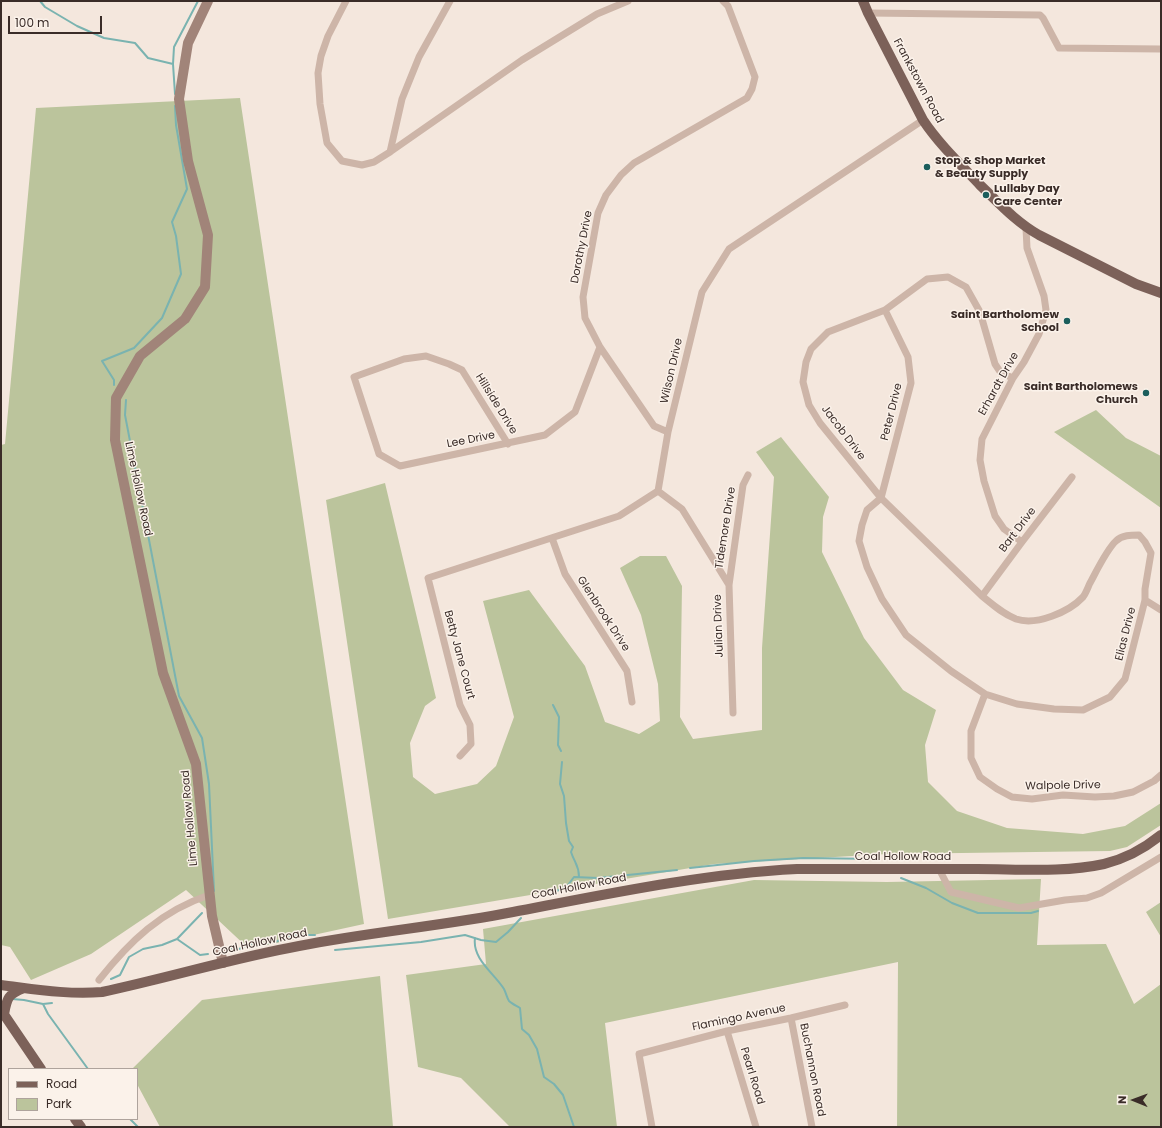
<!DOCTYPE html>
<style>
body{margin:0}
#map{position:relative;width:1162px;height:1128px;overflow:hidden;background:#f4e7dd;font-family:Poppins,sans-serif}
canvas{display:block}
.frame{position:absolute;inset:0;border:2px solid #3a2c28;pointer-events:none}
.legend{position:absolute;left:8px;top:1068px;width:130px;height:52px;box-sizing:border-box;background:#fbf2ea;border:1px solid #aea39c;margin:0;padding:5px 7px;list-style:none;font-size:12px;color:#3a2c28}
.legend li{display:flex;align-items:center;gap:8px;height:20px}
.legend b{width:20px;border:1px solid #aea39c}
.north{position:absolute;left:1114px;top:1080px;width:40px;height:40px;-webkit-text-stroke:3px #fbf2ea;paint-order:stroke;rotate:271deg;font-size:11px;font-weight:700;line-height:16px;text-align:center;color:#3a2c28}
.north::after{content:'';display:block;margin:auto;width:14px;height:18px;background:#3a2c28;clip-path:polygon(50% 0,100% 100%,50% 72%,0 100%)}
.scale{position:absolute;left:8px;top:16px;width:94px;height:18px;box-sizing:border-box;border:2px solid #3a2c28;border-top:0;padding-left:5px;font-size:12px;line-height:14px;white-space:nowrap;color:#3a2c28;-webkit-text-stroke:3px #fbf2ea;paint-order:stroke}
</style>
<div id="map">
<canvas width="1162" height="1128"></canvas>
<div class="frame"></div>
<ul class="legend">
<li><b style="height:5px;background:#7c6159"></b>Road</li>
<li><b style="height:11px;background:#bbc49c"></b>Park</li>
</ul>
<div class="north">N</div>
<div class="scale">100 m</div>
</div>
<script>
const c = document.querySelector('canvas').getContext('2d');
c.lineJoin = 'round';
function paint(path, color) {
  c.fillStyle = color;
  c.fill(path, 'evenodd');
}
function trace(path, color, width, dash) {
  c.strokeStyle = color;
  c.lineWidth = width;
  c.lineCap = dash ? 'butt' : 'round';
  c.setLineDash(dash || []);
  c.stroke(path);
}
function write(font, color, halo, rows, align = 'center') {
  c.font = font + ' Poppins,sans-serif';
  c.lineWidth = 3;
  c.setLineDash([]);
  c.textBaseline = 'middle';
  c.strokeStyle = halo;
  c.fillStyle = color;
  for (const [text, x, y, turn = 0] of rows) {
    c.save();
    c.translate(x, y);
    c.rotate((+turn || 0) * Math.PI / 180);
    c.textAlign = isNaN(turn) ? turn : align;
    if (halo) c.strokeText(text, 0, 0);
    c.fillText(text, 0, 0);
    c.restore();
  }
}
paint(new Path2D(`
 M240,98L364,924L249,949L186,890L91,954L31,980L10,947L1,945V445L5,444L36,108Z
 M1096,410L1126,438L1161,456V508L1054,432Z
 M781,437L829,497L823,517L822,552L864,638L903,690L936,710L925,745L928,782L957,811L1007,828L1083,834L1125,826L1161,803V825L1127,847L1110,851L887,854L714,864L388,919L326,500L385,483L436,698L425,706L410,743L413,777L435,794L477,784L496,766L514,717L483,601L529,590L585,666L605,722L639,734L660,721L658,684L641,615L620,568L640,556H666L682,586L680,717L693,739L762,730V648L774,477L756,452Z
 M1041,879L1037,945L1106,944L1134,1004L1161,984V1127H897L898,962L605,1023L617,1127H510L461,1078L418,1067L406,975L486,964L483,929L754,880L887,882Z
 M1161,902V937L1146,912Z
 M380,976L393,1127H160L137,1084V1069H132L202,1000Z`), '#bbc49c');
trace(new Path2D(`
 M40,1L45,7L77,26L104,38L135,43L148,58L173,64
 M175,94L173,64L174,47L198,1
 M114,385V380L102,361L134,348L162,318L181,274L176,236L172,222L187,189L176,125L175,106
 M126,400L125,415L179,696L202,738L209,784L214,891
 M553,705L559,717L558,745L561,751
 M562,762L560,784L564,796L566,823L569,841L573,847L571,852C575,864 579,865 579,877
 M690,868L754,861L803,858L880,859
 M901,878L926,888L952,903L978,913H1031L1038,911
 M555,892L568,885L574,877L598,878L677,870
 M475,938C472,959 494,973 504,989C506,993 507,998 509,1001C512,1004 517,1006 520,1008L522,1029L529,1035L537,1049L544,1077L554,1084L563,1095L574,1127
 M177,939L200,955L208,954
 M231,949H239L254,943L263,944L275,942L294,935H315
 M335,950L421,942L465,935L481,940L496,942L508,932L521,918
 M111,979L120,975L129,957L143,949L162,945L177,939L202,913
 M12,999L24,1000L43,1004L48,1014L88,1069
 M43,1004L52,1003
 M130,1119L138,1127`), '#7ab3b0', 2);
trace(new Path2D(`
 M346,1L328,36L321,56L318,73L320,104L327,143L342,161L362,165L374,162L390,152L522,60L597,14L628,1
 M868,13L1040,15L1043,18L1059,48L1161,49
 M390,152L402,99L419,57L450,1
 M668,432L654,426L600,347L585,318L583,297L598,213L606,195L621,175L634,163L747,98L752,89L755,77L728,6L723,1
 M508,444L462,370L449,364L426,356L404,359L354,377L379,454L400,466L545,435L575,412L600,347
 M658,491L682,509L729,585L733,713
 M881,498L867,510L862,525L859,541L867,567L882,599L906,635L951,671L985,694L1017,704L1054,709L1083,710L1110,697L1125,679L1145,600V589L1151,553L1145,542L1139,535C1131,535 1122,535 1116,541C1107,549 1096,572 1090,583C1088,587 1086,593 1083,597C1069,612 1036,626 1016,619C1003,614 993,605 982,596L881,498L820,423L809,405L803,382L806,362L811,349L828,332L885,310L927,279L948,277L966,287L980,312L995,364L1001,373L1013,378
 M881,498L911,383L908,357L885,310
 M552,538L565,574L627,671L632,702
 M1022,542L1004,529L995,516L984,481L980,460L982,439L1013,378L1024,362L1039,334L1046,310L1044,296L1027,248L1026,228
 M729,585L743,485L748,475
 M982,596L1022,542L1072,477
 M1145,600L1161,610
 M985,694L971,731V758L980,777L997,789L1012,797L1032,799L1063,795L1095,797L1114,796L1133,792L1154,781L1161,775
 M460,756L471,744L470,725L460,705L428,578L619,516L658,491L668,432L702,292L729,249L923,120
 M939,869L951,892L1019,908L1065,900L1087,898L1101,893L1161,857
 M99,980C130,941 161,911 209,895
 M791,1018L812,1127
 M727,1031L756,1127
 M652,1127L639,1054L727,1031L791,1018L845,1005`), '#cdb5a8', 7);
trace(new Path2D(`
 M208,1L188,43L179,99L188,161L208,235L205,287L185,319L140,356L116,398L115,440L163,673L196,764L212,916L223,963`), '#a18479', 10);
trace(new Path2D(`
 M863,1L868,13L923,120C939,144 960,164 980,185C999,203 1016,222 1039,235L1136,284L1161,293
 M1,985C34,989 68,995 102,992C168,978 233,958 299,946C370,932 442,926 513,912C607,894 701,874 797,869C857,869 917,869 977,869C1019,869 1063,873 1104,864C1125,859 1145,848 1161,835
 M1,1010L41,1069
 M4,1014C7,998 8,994 24,988
 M75,1119L81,1127`), '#7c6159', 10);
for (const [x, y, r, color] of [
 [927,167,4,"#1b5e5c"],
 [986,195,4,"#1b5e5c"],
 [1067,321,4,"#1b5e5c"],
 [1146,393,4,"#1b5e5c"]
]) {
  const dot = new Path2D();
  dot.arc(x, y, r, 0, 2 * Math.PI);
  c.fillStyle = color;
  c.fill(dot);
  trace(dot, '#fbf2ea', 1.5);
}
write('11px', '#3a2c28', '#fbf2ea', [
 ["Frankstown Road",918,81,62],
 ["Dorothy Drive",582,247,-79],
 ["Wilson Drive",672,371,-77],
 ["Erhardt Drive",999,384,-61],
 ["Hillside Drive",496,404,58],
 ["Peter Drive",892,412,-76],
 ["Jacob Drive",843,433,53],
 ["Lee Drive",471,440,-11],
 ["Lime Hollow Road",138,489,78],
 ["Tidemore Drive",726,528,-81],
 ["Bart Drive",1018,530,-53],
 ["Glenbrook Drive",603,614,57],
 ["Julian Drive",719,626,-92],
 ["Elias Drive",1126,634,-76],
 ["Betty Jane Court",459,655,75],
 ["Walpole Drive",1063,786,-1],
 ["Lime Hollow Road",190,818,-95],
 ["Coal Hollow Road",903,857],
 ["Coal Hollow Road",579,887,-11],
 ["Coal Hollow Road",260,943,-12],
 ["Flamingo Avenue",739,1018,-12],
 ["Buchannon Road",812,1070,79],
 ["Pearl Road",752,1076,73]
]);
write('bold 11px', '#3a2c28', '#fbf2ea', [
 ["Stop & Shop Market",935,161],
 ["& Beauty Supply",935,174],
 ["Lullaby Day",994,189],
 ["Care Center",994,202],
 ["Saint Bartholomew",1059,315,"right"],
 ["School",1059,328,"right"],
 ["Saint Bartholomews",1138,387,"right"],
 ["Church",1138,400,"right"]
], 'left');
</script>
